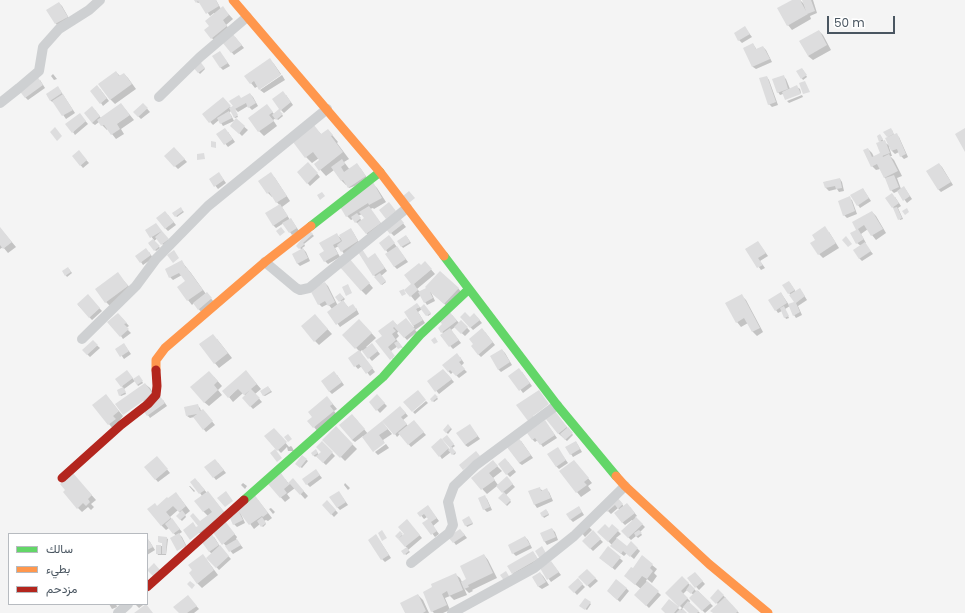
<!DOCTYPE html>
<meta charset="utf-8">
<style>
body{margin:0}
#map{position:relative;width:965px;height:613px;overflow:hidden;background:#f4f4f4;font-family:Poppins,Vazirmatn,sans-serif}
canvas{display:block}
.legend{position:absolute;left:8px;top:533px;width:140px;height:72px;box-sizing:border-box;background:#fff;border:1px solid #b7bbc0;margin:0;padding:5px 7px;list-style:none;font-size:12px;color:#4a5661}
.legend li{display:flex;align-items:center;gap:8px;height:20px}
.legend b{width:20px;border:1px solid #b7bbc0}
.scale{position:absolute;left:827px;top:16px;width:68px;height:18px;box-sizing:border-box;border:2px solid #4a5661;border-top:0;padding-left:5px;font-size:12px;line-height:14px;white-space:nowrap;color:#4a5661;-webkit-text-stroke:3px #fff;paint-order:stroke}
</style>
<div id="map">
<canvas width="965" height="613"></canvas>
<ul class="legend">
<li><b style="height:5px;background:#63d668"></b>سالك</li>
<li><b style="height:5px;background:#ff974d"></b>بطيء</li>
<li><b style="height:5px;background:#b3261e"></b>مزدحم</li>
</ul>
<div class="scale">50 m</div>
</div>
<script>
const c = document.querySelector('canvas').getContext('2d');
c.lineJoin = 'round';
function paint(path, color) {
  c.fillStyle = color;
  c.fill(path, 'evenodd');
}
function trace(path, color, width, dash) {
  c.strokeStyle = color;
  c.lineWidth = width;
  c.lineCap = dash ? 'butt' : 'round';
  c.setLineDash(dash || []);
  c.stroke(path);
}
paint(new Path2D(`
 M195,0H216L221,9L223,8L233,19L226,25L231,31L216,43L212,38L210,27L215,14L214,13L210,16L200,2L198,3Z
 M794,0H800L805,5L803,0H813L817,13L810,16L811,19L792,30L788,25Z
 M59,3L62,6L70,20L58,26L56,24Z
 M745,28L752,37L742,43L739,40Z
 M819,31L823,35L831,50L813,60L808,56Z
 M235,37L244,48L234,55L223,42Z
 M753,44L757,50L763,47L766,50L772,62L756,69L753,67L744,48Z
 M220,52L230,66L223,70L220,67Z
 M270,60L274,64L281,74L259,88L258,86L255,88L251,83Z
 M199,61L205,69L200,74L193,66Z
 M803,70L807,77L803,80L798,72Z
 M116,72L120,76L124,74L128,78L136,89L115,104L111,100L99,84Z
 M53,74L57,79L54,80L51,76Z
 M282,75L285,80L264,93L260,90Z
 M783,76L786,79L790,89L797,87L800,89L801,93L786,99L783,94L780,95L778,92Z
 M767,77L769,80L778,105L772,107L769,104Z
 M40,80L45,88L28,100L25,97Z
 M100,89L109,101L103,106L101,103Z
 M60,90L75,113L66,119L55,103H54L51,101L47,95Z
 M250,94L253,97L258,106L252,110L248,106L238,112L233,107L238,117L235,118L231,111L229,113L231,115L234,121L223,126L219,120L213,125L203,114L226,101L231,108L242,99Z
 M286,95L293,105L284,113L281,110Z
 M802,95L803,97L789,103L787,101Z
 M121,104L134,120L121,129L124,134L116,139L108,129L107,130L99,122L95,125L92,123L95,110L101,118Z
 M143,104L150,112L141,119L134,112Z
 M267,106L274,114L279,110L283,116L278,120L276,118L273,120L277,126L264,136L259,131L250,118Z
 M82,117L88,124L75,135L73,132Z
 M236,120L248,130L242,136L234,128Z
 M314,127L322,135L328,130L338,142L337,143L349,159L344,162L350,170L357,165L361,169L369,181L349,188L347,184L346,185L341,180L334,170L326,176L315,164L321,160L319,158L312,163L306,157L294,142Z
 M892,130L894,135H896L899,137L908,157L904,159L901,156L899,152L895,154L892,151L887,139L889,138L885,132Z
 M228,132L235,142L228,147L218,135Z
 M881,137L884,142L890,146L889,147L892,156H890L894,160L902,176L897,178L901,189L906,190L912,199L907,203L898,191L894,193L891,190L887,180L885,178L880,169L876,170L872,166L868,149L872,153L874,157L880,154L883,157L878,144L882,143L880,141Z
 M177,151L187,162L178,169L165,156Z
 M79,152L89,163L83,168L73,156Z
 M308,163L320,177L310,186L298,172Z
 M939,164L942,167L953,185L941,192L938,189Z
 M271,174L275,178L290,201L282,207L290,220L293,222L299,231L292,235L284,223L276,228L273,225L280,206L273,197H272L268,193Z
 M221,176L226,183L218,189L210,179Z
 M840,179L842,182L844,191L839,192L837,189L829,191L826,188L825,182Z
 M372,183L377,188L386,202L374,209L373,208L370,209L383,226L369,236L358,223H357L353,219L351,220L347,216ZM362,214L366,218L362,221L358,216Z
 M863,189L871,201L860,208L858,205Z
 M895,197L901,206L898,208L903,219L900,220L893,207Z
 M849,198L852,200L857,214L847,218L844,215Z
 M180,208L184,212L177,217L176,216Z
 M872,212L876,216L886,233L876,240L872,235L868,229L861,234L866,243H864L873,254L862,261L859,258L861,246L857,243L858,230L857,229Z
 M168,215L176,225L168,231L165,228Z
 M402,222L406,227L394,236L387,229Z
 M156,224L169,241L163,245L158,238L154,241L160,248L156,251L149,244L154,240L146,230Z
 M0,228L16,247L8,253L3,247L0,249Z
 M350,229L353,232L360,244L344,254L339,246L335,248L340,257L328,264L325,261V251L336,234L342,239Z
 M309,231L314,236L304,244L305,246L302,248L306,252L310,261L300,266L297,263L302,250L298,246Z
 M829,232L839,248L823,258L819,254Z
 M407,237L411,243L403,248L398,241Z
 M391,239L408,262L397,269L394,266L388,253L386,250Z
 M758,242L768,256L760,261L765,268L761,270L746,249Z
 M362,251L368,259L375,254L387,271L381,276L386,282L382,285L374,275L359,253Z
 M149,252L153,258L143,265L141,262Z
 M182,262L191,273L206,294L209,296L214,302L201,312L194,303L192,305L188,300L187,281L182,275L173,280L170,277Z
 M353,264L373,288L366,295L361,290Z
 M421,266L429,267L435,274L417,289L420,292L458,288L462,293L449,308L431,292L435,301L427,305L425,302L421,295L415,301L411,296L413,284Z
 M69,269L72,273L67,277L63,271Z
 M117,273L132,290L110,306L106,302Z
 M325,283L328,286L338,306L342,303L337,297L340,294L345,299L343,301L349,308H356L359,314L340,327L329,312L332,309L328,304L322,307L319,304Z
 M790,283L796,292L800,289L807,300L798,306L802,315L796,318L794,315L790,306L785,309L789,318L786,319L782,311L778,313L776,310L781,293L789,305L795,302L784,285Z
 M741,295L746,300L763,332L757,336L752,331L748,323L741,327L737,322Z
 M88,296L102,311L92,320L78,305Z
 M424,306L431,314L428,316L422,309L418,312L425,323L415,330L417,332L407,340L399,331L397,333L399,336L396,339L403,348L398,346L391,351L395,364L383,336L393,321L398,326L413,327H414L405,312L420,307L421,308Z
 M452,315L459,323L461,321L470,331L465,336L455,327L451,330L461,343L453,349L441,336L444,334L442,332Z
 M121,317L129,326L126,328L131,333L123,339L121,336Z
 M461,317L470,318L477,317L482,323L473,330Z
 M319,320L332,334L319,345L315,341Z
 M359,320L376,338L366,347L368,348L374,347L380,354L372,361L362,350L360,352L375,372L370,376L362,366L358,369L349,359L359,351L344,335Z
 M485,332L495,345L481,357L478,354Z
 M217,339L232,358L219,368L200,345Z
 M93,342L100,348L90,357L83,350Z
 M126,347L131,354L124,359L117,349Z
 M502,350L505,353L512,365L501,372L498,369Z
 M460,357L464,363L461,366L467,372L459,378L453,372L451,374L448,371Z
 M522,372L532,386L523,393L510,376Z
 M446,373L454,382L439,394L428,381Z
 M129,374L134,380L140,378L143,383L138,386L135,381L124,389L126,394L121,396L120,395L123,388L122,386Z
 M337,375L344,385L332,394L329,391Z
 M250,376L261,389L255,394L262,402L253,409L243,398L246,396L243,393L233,402L229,397Z
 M214,377L222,386L218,390L222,395L209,406L204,402Z
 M145,384L150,388L157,399L163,400L167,406L150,418L143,408Z
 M269,388L272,392L265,396L263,395Z
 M435,395L438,399L434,402L431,399Z
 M377,396L387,406L380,413L370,402Z
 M110,400L123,416L113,429L94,405Z
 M426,401L428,403L415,414L413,412Z
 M331,402L337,409L334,411L338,416L318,432L314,427Z
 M197,405L200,408L201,411L205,413L215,425L206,432L194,417L190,418L187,416Z
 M403,410L408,416L403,420L408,426L416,424L426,435L411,447L400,434L397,437L395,434Z
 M555,412L573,435L567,441L559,434L547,418Z
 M355,418L368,434L386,427L392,434L383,440L384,442L374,450L363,436L355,442L352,440Z
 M545,421L557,438L543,447L538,440L535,442L532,439Z
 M448,426L452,429L448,434L444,430Z
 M336,428L357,449L345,461L324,440Z
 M472,428L480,439L468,447L465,445Z
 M274,429L289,447L291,446L292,447L294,451H288L287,447L281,453L266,437Z
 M446,437L455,446L452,448L456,453L454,455L451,452L442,459L440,456L441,440L450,450L452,448L444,439Z
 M521,441L533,458L522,465L519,463Z
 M322,442L335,456L326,465L316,456L315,457L312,453L317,452L319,455L322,452Z
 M576,442L578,445L582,452L573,457L571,454Z
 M386,444L389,448L378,455L375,452Z
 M560,452L568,463L559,469L556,466Z
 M302,456L308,461L302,468L296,464Z
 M159,460L170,473L158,482L145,467Z
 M574,461L592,483L588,486L591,490L581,497L560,471Z
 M508,462L516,472L510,477L507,474Z
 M218,463L226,473L216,480L206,467Z
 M497,466L502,471L493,478L498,485L507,478L515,487L506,495L511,502L507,506L500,498L504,493L497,486L487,494L472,478Z
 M318,473L322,478L310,487L307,484Z
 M77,479L96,500L91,504L94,507L91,510L88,507L82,512L78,508Z
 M285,479L289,484H297L308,496L305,499L295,488L287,494L290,498L285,502L269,484Z
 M198,482L207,493L212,497L229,518L224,522L237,537L236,539L243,548L233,554L213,531L206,536L214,537L221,548L231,559L219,570L208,558L212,554L209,551L197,528L199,526L200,522L208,516L203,511L202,496L200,493Z
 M243,483L247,486L245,489L241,485Z
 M345,483L350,488L348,490L344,485Z
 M189,486H190L195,491L194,492Z
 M539,488L543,491L546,490L549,492L553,501L537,508L535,505L529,492Z
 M341,495L348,505L340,510L337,507Z
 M484,496L487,499L492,510L487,512L484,509Z
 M180,498L190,511L185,515L186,517L182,521L177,516L180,513L178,510L170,517L182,532L179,534L182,537L188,549L169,528L166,530L162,526L149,509Z
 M258,500L272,518L268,521L266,520L264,521L266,524L263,527L260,524L254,529L242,513L241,514L245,523L237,527L234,524L231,517Z
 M327,501L338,513L334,517L323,505Z
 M620,501L624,507H630L637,516L635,517L645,527L640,532L642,535L638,538L636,536L631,540L622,531L633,521L632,520L625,525L622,522L620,510L618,508L611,514L605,508Z
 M579,507L584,515L573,522L570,519Z
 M271,508L275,512L273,514L269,509Z
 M430,509L439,521L433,526L439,534L435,537L424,523L429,519L427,517L424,519L419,513Z
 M547,511L549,515L544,518L541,513Z
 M470,519L473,524L467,527L464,521Z
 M410,524L422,538L408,550L410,552L406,555L403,551L407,548L397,536L400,533L403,536Z
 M612,525L621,534L616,538L627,548L631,543L640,551L634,559L627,553L624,556L615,549L612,545L599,532L609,529Z
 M588,526L592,530L585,537L581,532Z
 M552,529L555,532L558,540L547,545L545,542L541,534Z
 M593,532L603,542L593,551L583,541Z
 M463,533L467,538L456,545L450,537Z
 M376,535L391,558L385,562L382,559Z
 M525,537L528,540L532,548L516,556L513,553Z
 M166,538L168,539L166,555H158L157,553V546H163V543L159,542Z
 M147,539L150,542L155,550L147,555Z
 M608,548L623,561L615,570L603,560Z
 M533,552L540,562L513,574L509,566Z
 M484,555L488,560L497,578L472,590L473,591L469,593L464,588L467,595L454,600L450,596L445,598L450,610L443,613H434L432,611L424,592L434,588L455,574L460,578L462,582L467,580Z
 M642,557L657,569L654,573L657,576L652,583L647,579L646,581L661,595L649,608L636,595L641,589L625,576L633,569Z
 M206,559L218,575L202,588L197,583Z
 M551,562L561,575L551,582L541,568Z
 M587,570L598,581L590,588L580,577Z
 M540,573L543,576L549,585L542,589L539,587L533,577Z
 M695,573L705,584L699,590L688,578Z
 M682,577L697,592L698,591L713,606L705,613L690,598L694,595L687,590L683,594L690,601L689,603L700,613H690L684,607L682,609L686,613H666L670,601L680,610L682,608L667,593Z
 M578,580L585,587L577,595L570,587Z
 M626,588L629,591L620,602L611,594Z
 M718,591L726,598V599L739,613H714L718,604L711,598Z
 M418,595L423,600L429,613H406Z
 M190,599L199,609L194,613H180Z
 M585,599L591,604L587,610L581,606Z
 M109,604H116L117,607L112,609Z
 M135,604H142L143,605L139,608Z`), '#0003');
paint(new Path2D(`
 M194,0H216L219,6L206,14L198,1L196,3Z
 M792,0H800L806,11L802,0H811L815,11L807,14H808L787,26L777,8Z
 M59,2L68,17L55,24L46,10Z
 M223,6L229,15L223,20L227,26L211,39L204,30L209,26L205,21Z
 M745,26L750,34L738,41L734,33Z
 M819,30L827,45L808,56L799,41Z
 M232,33L242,45L231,53L222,42Z
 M753,43L756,49L763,46L770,59L752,67L743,48Z
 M220,51L228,63L220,68L212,56Z
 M270,58L281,75L259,90L254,81L250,84L244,76Z
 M199,60L205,68L198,73L192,66Z
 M802,68L807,75L801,79L796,71Z
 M116,71L119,76L124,73L132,84L110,100L98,84Z
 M784,75L788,89L777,93L772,79Z
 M37,76L43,85L25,98L18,89Z
 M767,76L776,102L768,105L759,78Z
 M805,81L810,92L803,94L799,83Z
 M97,85L107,98L100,104L90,91Z
 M797,85L801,94L785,100L782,92Z
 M58,86L62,93L50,101L46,94Z
 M283,91L291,102L280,111L283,114L276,120L272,115L279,109L272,99Z
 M250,93L256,103L248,108L246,103L235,109L238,115L234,118L229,108L233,106L229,101L239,95L241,98Z
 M63,94L73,110L62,116L52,101Z
 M223,97L231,106L209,123L202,114Z
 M121,103L130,115L117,124L120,129L111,135L104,125L101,126L97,120Z
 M143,103L148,108L138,117L133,112Z
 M267,104L273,112L269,115L274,121L258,132L248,118Z
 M92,106L100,116L92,123L84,113Z
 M229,111L232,118L220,124L217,118Z
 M80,113L86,121L72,133L65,124Z
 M236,118L245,126L239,134L230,126Z
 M314,125L321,134L328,129L333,135L331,136L343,152L319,171L314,164L319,160L313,152L305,158L293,142Z
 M55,127L62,136L57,141L50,132Z
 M225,128L233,139L224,145L216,134Z
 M891,128L894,134L887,137L883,132Z
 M965,128V152L955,134Z
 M897,133L906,154L900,157L897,149L891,151L885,138Z
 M880,134L883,139L879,142L877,136Z
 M885,140L890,153L882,156L883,157L889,154L898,171L884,178L877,164L871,167L863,150L868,148L872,157L880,153L876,143Z
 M211,141L216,142V148L211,147Z
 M174,147L185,159L174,167L164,156Z
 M79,150L87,160L80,166L72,156Z
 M204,153L205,159L197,160V154Z
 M342,159L345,164L341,167L344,172L357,163L366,176L348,188L343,180L341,181L331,167Z
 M308,162L318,173L307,184L297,172Z
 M939,163L951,182L938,190L926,171Z
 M219,172L224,180L214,187L209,179Z
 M271,172L287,196L276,203L269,192L267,194L258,181Z
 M894,175L899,187L890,191L885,178Z
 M840,178L842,188L836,189L835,186L825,188L823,182Z
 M373,182L382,198L369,205L368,203L346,217L339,205Z
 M904,186L910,196L903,201L897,191Z
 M863,188L869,198L857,206L850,195Z
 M409,191L415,198L409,203L403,196Z
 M322,192L325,196L320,200L317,195Z
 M892,193L899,203L892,208L885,198Z
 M850,196L855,211L843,216L838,201Z
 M389,202L396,211L386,219L379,210Z
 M280,204L288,216L273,226L265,213Z
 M369,206L381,223L366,234L357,223L364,218L359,212Z
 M181,207L183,211L175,217L172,213Z
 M897,207L902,218L898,220L893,208Z
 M907,208L909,212L905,215L902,211Z
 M165,211L174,222L165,229L156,218Z
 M872,211L883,229L871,236L864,225L858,229L864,239L856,244L850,233L856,230L852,222Z
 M357,213L361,218L355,223L351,217Z
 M291,218L297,228L289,233L282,223Z
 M400,218L404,223L390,234L386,229Z
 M156,223L162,231L150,238L145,230Z
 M825,226L836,243L818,255L810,243L815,240L812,235Z
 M0,227L12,242L3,249L0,245Z
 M281,227L285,232L280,236L276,231Z
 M351,228L358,241L341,252L337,245L342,241L339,235Z
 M309,230L313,234L303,243L305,244L299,249L296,246Z
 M162,231L169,239L161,245L155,237Z
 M337,233L341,241L333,245L338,254L324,262L319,254L324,251L319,243Z
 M389,235L395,243L385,251L379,243Z
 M406,235L410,242L401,247L397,241Z
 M846,236L852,244L848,247L842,240Z
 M153,239L160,246L154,251L148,243Z
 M758,241L766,253L758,258L763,265L757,268L745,249Z
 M865,242L871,251L859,259L853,250Z
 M397,246L406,259L394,267L385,254Z
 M146,248L151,255L140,263L135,256Z
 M303,248L308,258L297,264L292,254Z
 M362,249L368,258L375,253L385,268L373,276L358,252Z
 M174,250L179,258L173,263L167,255Z
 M349,258L370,283L361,291L339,266Z
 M182,260L186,268H187L203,290L187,301L177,287L185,281L179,273L169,278L165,269Z
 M425,261L432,269L414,284L418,290L410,297L404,290L406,294L402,296L399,291L404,289V290L411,284L404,275L419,263L421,265Z
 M68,267L71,272L65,276L62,271Z
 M440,271L459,288L444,304L430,292L433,298L424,303L418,292L426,288L425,287Z
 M118,272L128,286L105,303L95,289Z
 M380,273L386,281L381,285L374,277Z
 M789,281L795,290L788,294L782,285Z
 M325,282L335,302L328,306L325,301L318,305L310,290Z
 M348,284L352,293L346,296L342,287Z
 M800,288L805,296L796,303L800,312L793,316L788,304L794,302L789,295Z
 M207,292L212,298L198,310L193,303Z
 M781,292L787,303L775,311L768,300Z
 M340,293L344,298L339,302L335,297Z
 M88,294L100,308L89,318L77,304Z
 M742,294L760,328L752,332L744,318L736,323L725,303Z
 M343,300L348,307L353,304L357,310L336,325L327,312Z
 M417,303L420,307L416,309L423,320L413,326L404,312Z
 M424,304L431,313L426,316L420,308Z
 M784,306L789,316L784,318L780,308Z
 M449,311L457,321L441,333L438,328L442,324L438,320Z
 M465,312L470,317L474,313L480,320L470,328L460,317Z
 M118,313L127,323L124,324L129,329L120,337L107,322Z
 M315,314L328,329L314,342L301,326Z
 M406,318L415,329L404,338L394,327L393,328L396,331L392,334L396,340L388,347L395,356L390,360L375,341L382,336L378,331L393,320L397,325Z
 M359,319L372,333L355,349L342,335Z
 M461,320L468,327L461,334L454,327Z
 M450,328L459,340L449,347L440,335Z
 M482,328L493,342L478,355L471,346L473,344L469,339Z
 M213,334L228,353L214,364L199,344Z
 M435,337L438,342L434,344L431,340Z
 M93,340L98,345L87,355L82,350Z
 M398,341L402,347L398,349L394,343Z
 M124,343L129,351L120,357L115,349Z
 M372,343L378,351L368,359L362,351Z
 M502,349L510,362L498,370L490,356Z
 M359,350L373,368L366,374L359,364L354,367L348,358Z
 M457,353L462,360L459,362L465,369L456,376L450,370L448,372L442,365Z
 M519,368L530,383L519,391L508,376Z
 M443,369L452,379L435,392L427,381Z
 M127,370L133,378L121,387L115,379Z
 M246,370L257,384L251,389L260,398L250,407L242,398L250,390L244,395L238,389L228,398L222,391Z
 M209,371L218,381L214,385L218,390L204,403L190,387Z
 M334,371L342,382L329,392L321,381Z
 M139,375L143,381L137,385L133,379Z
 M145,383L153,394L123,415L115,404Z
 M268,386L271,391L263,396L260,391Z
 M123,387L126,392L119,396L117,390Z
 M418,390L426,400L412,412L403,402Z
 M539,390L549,404L540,411L533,416V417L528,421L516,405Z
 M106,394L119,411L113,416L116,419L108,425L92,405Z
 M377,394L385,403L376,411L369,402Z
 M435,394L438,397L432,402L430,399Z
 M160,396L165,403L147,416L142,409Z
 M327,396L333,404L330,406L334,411L313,428L307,421L312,417L308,412Z
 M198,404L200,411L203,409L213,421L203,430L193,417L197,414L186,416L184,407Z
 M400,406L406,413L401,417L407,424L394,435L382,421Z
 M555,411L567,427L558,434L545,418Z
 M352,414L365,429L352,440L339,425Z
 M414,420L424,432L408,445L398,433Z
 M545,420L555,435L540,445L535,438L532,440L527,433Z
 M382,421L388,429L379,435L385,443L373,452L362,437Z
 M448,424L451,428L446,433L443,430Z
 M470,424L478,436L465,445L456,433Z
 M336,426L353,444L340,458L322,440Z
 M568,427L573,433L565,440L560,434Z
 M274,428L287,442L277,451L264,436Z
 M288,434L292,439L288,442L284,437Z
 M447,435L454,444L451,447L456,452L452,455L448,450L450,448L442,439Z
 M518,437L531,455L519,463L506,446Z
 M441,438L449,448L439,457L431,447Z
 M322,441L333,452L323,463L316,456L321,452L316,447Z
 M576,441L580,449L570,455L565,447Z
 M558,447L566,460L556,467L547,454Z
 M275,449L282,458L277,462L270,453Z
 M316,449L318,453L313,456L311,453Z
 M476,451L480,456L463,470L459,465Z
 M302,455L307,459L300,468L295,464Z
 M157,456L168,469L155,480L144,467Z
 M505,458L514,469L506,475L498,464Z
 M215,459L224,470L213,478L204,467Z
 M493,460L498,466L489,473L495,480L481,490L471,478Z
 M574,460L589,478L584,482L587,485L576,493L559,471Z
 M316,469L320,475L306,485L302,479Z
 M73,473L92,495L88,499L90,502L86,506L83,503L77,509L63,492L65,490L60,484Z
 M281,473L288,483L293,478L304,491L300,495L290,484L284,489L287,493L280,498L268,484Z
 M507,476L513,484L502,493L496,486Z
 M195,478L205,490L199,494L190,482Z
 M540,487L541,491L547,488L551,498L534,505L528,491Z
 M208,491L225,513L190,540L183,530L193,522L196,527L198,526L190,516L193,513L200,521L212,512L209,508L203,512L194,501Z
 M226,491L233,501L225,507L217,498Z
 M339,491L346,502L337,508L329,497Z
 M176,492L186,506L179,512L173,506L166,512L171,518L161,526L147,509L155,503L157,506L167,497L168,498Z
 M504,492L511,500L506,505L498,498Z
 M254,494L268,513L263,517L262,516L249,525L239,512L243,520L233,525L229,516Z
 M485,495L490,507L483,510L478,498Z
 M617,497L623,504L618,509L615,505L607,512L604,508Z
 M327,500L336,510L331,515L322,505Z
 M627,503L635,513L622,523L614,513Z
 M428,505L437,518L431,522L437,531L431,535L422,523L428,519L424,514L420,517L417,513Z
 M579,506L582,512L570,520L566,514Z
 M546,509L549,514L542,517L540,513Z
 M182,510L186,515L180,520L176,516Z
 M469,516L473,523L465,526L462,520Z
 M262,517L266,523L261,527L257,521Z
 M636,517L643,524L628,538L621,531Z
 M172,518L180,529L173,534L165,524Z
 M407,519L420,535L405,547L398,539L404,534L398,527Z
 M225,521L235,534L222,545L212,531Z
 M605,524L609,528L612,524L619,530L608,542L597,532Z
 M552,528L556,537L544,542L540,533Z
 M460,529L465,535L453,543L448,537Z
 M382,530L387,538L382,541L378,533Z
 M593,530L601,539L590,549L582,541Z
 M639,530L642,533L636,537L634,533Z
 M400,531L403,534L398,539L395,536Z
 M179,533L186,546L177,551L170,538Z
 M211,533L219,545L209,552L201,541Z
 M376,534L389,555L381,560L368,540Z
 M158,536L167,537L166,554H162V543L158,542Z
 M525,536L530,545L512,554L508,545Z
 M147,537L153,547L147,550Z
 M617,538L627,546L631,541L638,548L630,557L623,551L621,554L610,546Z
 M237,539L241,545L229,552L225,546Z
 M156,545H161V554H156Z
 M220,545L229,556L216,568L206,558Z
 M542,546L547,555L540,559L535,551Z
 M608,546L621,557L612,568L599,558Z
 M407,547L409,551L404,555L401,551Z
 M533,551L538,559L512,574L507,566Z
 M203,554L214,570L197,584L189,573L192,570L188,565Z
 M484,554L493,573L468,585L469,587L464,589L461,582L466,579L460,566Z
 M642,555L653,564L650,568L653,571L647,579L642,576L635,585L624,576L631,567L633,568Z
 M551,561L559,572L547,580L540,568Z
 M154,563L160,570L153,576L147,570Z
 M587,569L596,578L587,586L578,577Z
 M506,571L510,578L505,582L500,575Z
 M540,572L546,582L538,587L532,577Z
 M695,572L703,581L695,588L687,578Z
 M456,573L463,590L449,596L447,591L442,594L447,605L431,612L423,592L432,587L431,584Z
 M682,576L689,583L681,591L688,598L679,607L665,593Z
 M578,578L583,584L574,593L568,587Z
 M616,579L627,588L617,600L607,591Z
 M190,581L195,585L192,589L187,584Z
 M647,581L659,591L646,606L634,595Z
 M690,584L695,589L691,594L686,590Z
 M718,589L724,595L716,604L710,598Z
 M697,590L711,603L702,611L689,598Z
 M418,594L426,611L423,613H405L400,603Z
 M188,595L197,606L187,613H179L173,607Z
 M725,597L738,611L736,613H713L710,611Z
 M585,598L591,602L585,610L579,606Z
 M669,599L679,607L674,613H665L661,609Z
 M688,601L699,611L697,613H689L683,607Z
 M146,604L153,613H134Z
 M680,609L682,610L683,609L687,613H676Z`), '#ddddde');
trace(new Path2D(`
 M159,97L200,57L247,17
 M0,103L19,88L39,71L43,47L59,29L89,10L100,0
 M265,262L296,288L300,290L309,288L407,208
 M82,339L136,286L156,259L208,206L327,109
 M411,563L449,533L453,525L448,502L454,486L476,465L557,405
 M118,613L128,604
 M452,613L534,568L574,536L625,486`), '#ced0d2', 10);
trace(new Path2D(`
 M311,226L380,172
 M444,256L557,405L616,476
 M244,500L383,377L420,335L469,289`), '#63d668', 9);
trace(new Path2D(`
 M233,0L380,172L444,256
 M156,370V360L165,348L265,262L311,226
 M616,476L625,486L709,564L768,613`), '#ff974d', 9);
trace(new Path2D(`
 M62,478L121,425L148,404L156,395L157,386L156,370
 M147,587L244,500`), '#b3261e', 9);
</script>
